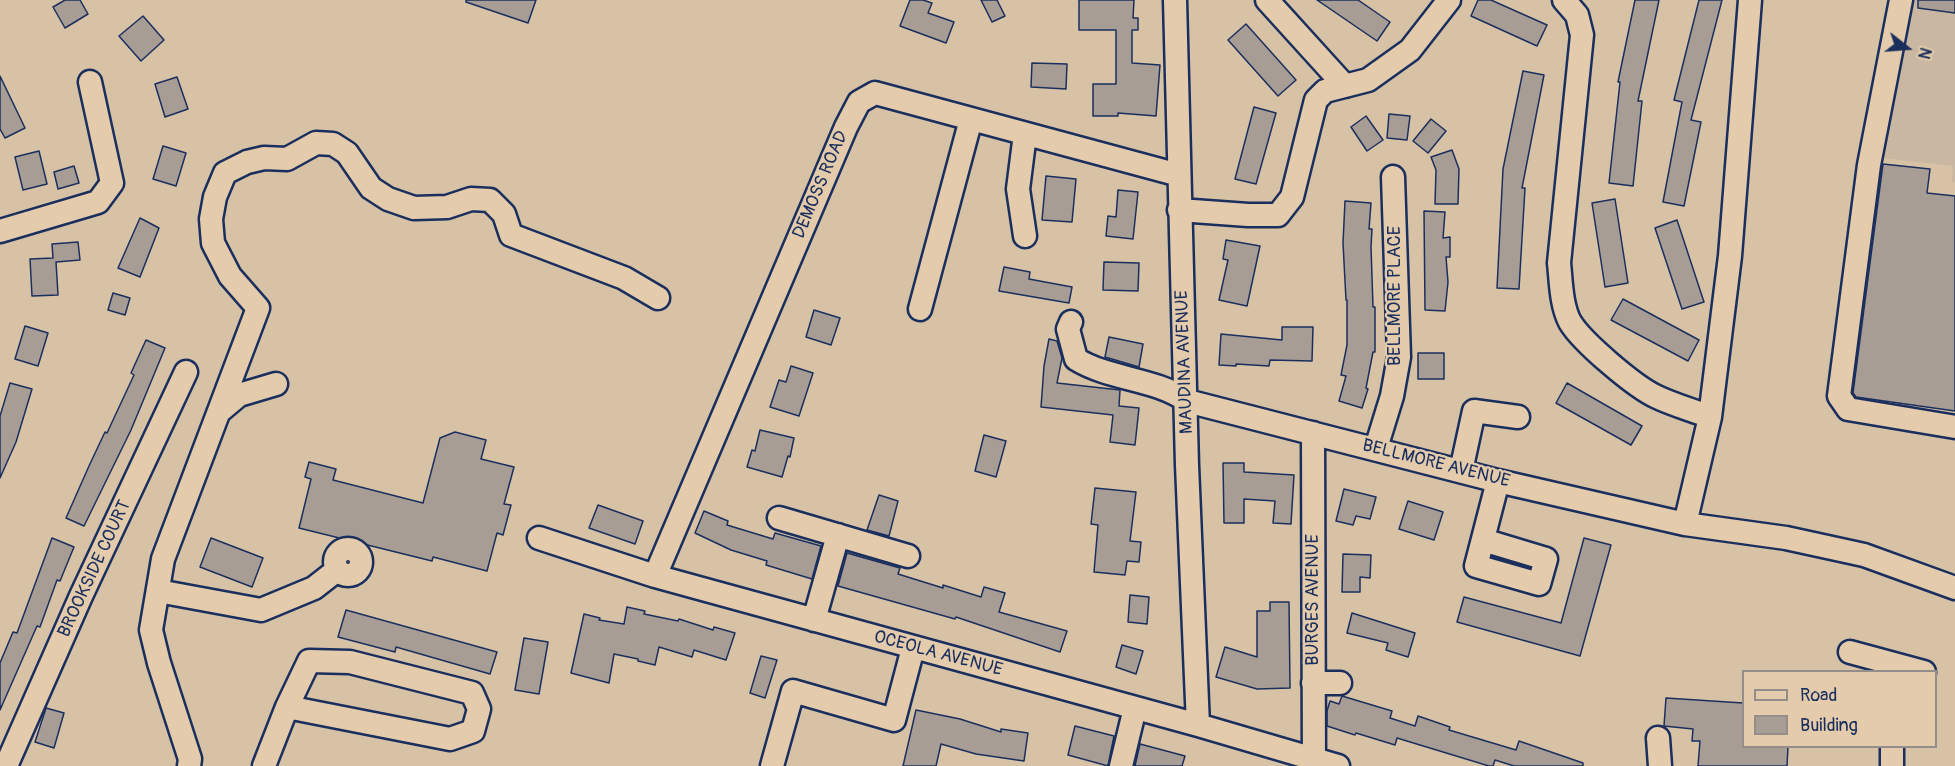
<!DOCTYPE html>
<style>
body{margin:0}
#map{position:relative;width:1955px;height:766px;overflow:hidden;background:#d7c2a6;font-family:Pangolin,sans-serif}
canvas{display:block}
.legend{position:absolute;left:1742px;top:670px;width:195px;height:78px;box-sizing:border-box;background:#e3cbab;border:2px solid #938d8c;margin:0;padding:8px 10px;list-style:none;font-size:18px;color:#1b2f5e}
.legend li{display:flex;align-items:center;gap:12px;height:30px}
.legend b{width:30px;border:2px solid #938d8c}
.north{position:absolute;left:1877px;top:18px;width:60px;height:60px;-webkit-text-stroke:4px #e3cbab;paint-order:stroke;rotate:107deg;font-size:16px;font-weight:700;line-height:24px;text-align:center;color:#1b2f5e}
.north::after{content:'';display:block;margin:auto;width:21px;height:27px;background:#1b2f5e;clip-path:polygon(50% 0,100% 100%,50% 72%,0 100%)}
</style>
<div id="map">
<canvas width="1955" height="766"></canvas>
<ul class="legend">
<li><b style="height:8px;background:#e3cbab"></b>Road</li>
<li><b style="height:16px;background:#a89d95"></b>Building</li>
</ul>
<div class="north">N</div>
</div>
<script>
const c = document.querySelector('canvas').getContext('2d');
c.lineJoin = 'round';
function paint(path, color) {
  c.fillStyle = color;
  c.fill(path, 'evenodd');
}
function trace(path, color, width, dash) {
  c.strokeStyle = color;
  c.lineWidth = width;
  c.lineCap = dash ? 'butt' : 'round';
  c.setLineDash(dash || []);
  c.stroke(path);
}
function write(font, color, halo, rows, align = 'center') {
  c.font = font + ' Pangolin,sans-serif';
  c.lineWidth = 4.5;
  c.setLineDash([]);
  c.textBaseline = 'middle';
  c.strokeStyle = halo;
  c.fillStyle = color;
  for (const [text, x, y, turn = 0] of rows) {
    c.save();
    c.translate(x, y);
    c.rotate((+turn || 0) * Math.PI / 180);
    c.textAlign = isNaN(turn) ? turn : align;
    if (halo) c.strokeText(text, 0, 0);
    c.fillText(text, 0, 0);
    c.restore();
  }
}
paint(new Path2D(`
 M1887,0H1955V182H1952L1953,166L1865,156Z`), '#c9b7a1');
const building = new Path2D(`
 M65,0H80L88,14L65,28L53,7Z
 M466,0H536L528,23L466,2Z
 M910,0H923L932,3L928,13L954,22L946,43L900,26Z
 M981,0H997L1005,16L992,22Z
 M1079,0H1134L1133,18H1138V30H1132V63L1160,65L1156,116L1118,113V116H1093V84H1116V30H1079Z
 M1317,0H1358L1390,22L1377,41Z
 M1478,0H1491L1547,25L1537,46L1471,16Z
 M1635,0H1659L1638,101H1642L1633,186L1609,183L1620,82H1618Z
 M1699,0H1722L1691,120L1701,122L1684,206L1663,202L1682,102L1674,100Z
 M1918,0H1955V13L1918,8Z
 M143,16L164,40L141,61L119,36Z
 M1246,24L1296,80L1278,96L1228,40Z
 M1032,63L1067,64L1066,89L1031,87Z
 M1523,71L1544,75L1522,188H1525L1519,289L1497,288L1503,169Z
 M0,76L25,128L5,138L0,129Z
 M177,77L188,109L165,117L155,84Z
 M1254,107L1276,113L1256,184L1235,179Z
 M1389,114L1410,116L1407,140L1387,138Z
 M1366,116L1383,140L1367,151L1351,127Z
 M1431,119L1446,131L1428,153L1413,141Z
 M163,146L186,153L176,186L153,179Z
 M1452,150L1459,169L1458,204H1435L1436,170L1431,157Z
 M39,151L47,184L23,190L15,157Z
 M1883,164L1930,169L1927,193L1955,196V411L1856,397L1853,393Z
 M74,166L79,183L58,189L54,172Z
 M1046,176L1076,179L1072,222L1042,220Z
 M1118,190L1138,192L1133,239L1106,236L1108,216L1116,217Z
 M1615,199L1628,283L1605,287L1592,203Z
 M1345,201L1371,203L1369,229H1372L1371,247L1373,307H1375V352H1373L1366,388L1368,389L1362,408L1339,401L1346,376L1341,375L1347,345V300H1346L1343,243Z
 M1424,211L1445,212L1443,238L1450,237V257H1446L1448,282L1445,311L1425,310Z
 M140,218L159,228L140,277L118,268Z
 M1677,220L1704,302L1682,309L1655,228Z
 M1226,240L1260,246L1247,306L1219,300L1228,260L1223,259Z
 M78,242L80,260L56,262L58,295L32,296L30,259L53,258L52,244Z
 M1104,262L1139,263L1138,291L1103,290Z
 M1004,267L1030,272L1029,279L1072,287L1069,303L999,291Z
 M113,293L130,298L125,315L108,310Z
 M1623,299L1699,340L1688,361L1611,320Z
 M814,310L840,318L831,345L806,337Z
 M25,326L48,333L38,366L15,359Z
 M1282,327H1313L1312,361L1270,360L1269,366L1236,364V366L1219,365L1221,334L1282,340Z
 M1109,337L1143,344L1139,367L1105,357Z
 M1049,339L1057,341L1062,358L1057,383L1120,390L1119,406L1139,408L1135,445L1110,442L1113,415L1041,407L1044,366Z
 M146,340L165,348L131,430L84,526L66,518L89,466L105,432L107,433L134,375L131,373Z
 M1418,353H1444V379H1418Z
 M791,366L813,373L799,416L770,407L779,380L786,382Z
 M10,383L32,389L16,442L0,478V416Z
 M1567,383L1642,426L1631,445L1556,403Z
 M760,430L794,438L790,457L788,456L782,477L747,467L752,450L755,451Z
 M455,432L486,440L481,459L514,467L504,504L511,505L503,535L497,533L487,571L433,557L432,561L299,528L311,479L305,477L309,462L336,469L333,480L423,503L440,438Z
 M984,435L1006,441L996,477L975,471Z
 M1223,463H1244V472L1294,475L1291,524L1273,523L1275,501L1244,499V523H1224Z
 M1095,488L1136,492L1130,541L1141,542L1139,562L1127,561L1125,575L1094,572L1098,525L1091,524Z
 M1344,489L1376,497L1370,519L1356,516L1353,525L1336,521Z
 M879,495L898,501L889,536L867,530Z
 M1408,501L1443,512L1434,540L1399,529Z
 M598,505L643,521L635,544L589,528Z
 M704,511L728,521L727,525L773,539L775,533L821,546L812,579L766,565L767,561L731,550L695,533Z
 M52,538L74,547L60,581L57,580L40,627L37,626L0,710V663L13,632L17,633Z
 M211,538L263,558L252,587L200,567Z
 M1584,538L1611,545L1580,656L1457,622L1464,597L1561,623Z
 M847,553L900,568L898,574L943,588V585L981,597L984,587L1005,593L999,612L1067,631L1060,652L956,617L955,619L838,586Z
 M1343,554L1371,555L1370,578L1360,577V592H1342Z
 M1130,595L1149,597L1147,624L1128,622Z
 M1270,602H1289L1290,688L1257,689L1216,677L1225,647L1257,657V611H1270Z
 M627,607L645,611L644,614L678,621L679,619L713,630L714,627L735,633L726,660L694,650L692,657L659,647L655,665L638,661V659L614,654L609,683L571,673L584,614L600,618L599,620L624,624Z
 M346,610L497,652L490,674L396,647L395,652L338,637Z
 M1352,613L1415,633L1408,657L1386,650L1388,643L1347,633Z
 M524,638L548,642L539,694L515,690Z
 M1122,645L1143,651L1136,674L1116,667Z
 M761,656L777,660L765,698L750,693Z
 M1342,696L1392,711L1390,718L1415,726L1418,716L1450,727L1449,730L1516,750L1519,741L1583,763V766H1514L1495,760L1493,766H1489L1397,738L1395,745L1356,733L1355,735L1327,726V711L1330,701L1339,704Z
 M1666,698L1743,703V747H1788L1787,766H1698L1700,741H1692L1693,729L1664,726Z
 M46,708L64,713L54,748L35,742Z
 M916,710L960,719L1001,732V729L1028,733L1024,761L976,754L941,744L936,766H903Z
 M1075,726L1114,736L1108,766L1068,755Z
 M1140,744L1185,756L1182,766H1135Z`);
paint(building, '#a89d95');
trace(building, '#1b2f5e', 1.5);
const minor = new Path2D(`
 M1175,0L1187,465L1198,725
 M1267,0L1345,86
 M1564,0L1577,15L1582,35L1559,263C1561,281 1561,305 1570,322C1582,342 1635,387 1657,397C1674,405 1692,410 1710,417L1685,524
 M1901,0L1869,165L1839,396L1848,409L1955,427
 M1179,210L1248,215H1278L1292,197L1316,100L1325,91L1368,80L1410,50L1449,0
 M0,231L98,202L112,183L90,82
 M1025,236L1018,189L1025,134
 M920,309L971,119
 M1071,322L1068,329L1076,359C1110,380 1155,378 1187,401L1498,481L1685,524L1786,538L1864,555L1955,588
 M220,411L239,395L276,384
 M1710,417L1730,256L1750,0
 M1313,433L1314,766
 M1376,448L1392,396L1399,357L1393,177
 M1461,471L1474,411L1518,417
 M779,518L908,556
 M539,538L655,576L1198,725L1338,766
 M1483,540L1546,559L1539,584L1476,566L1498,481
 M335 562a13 13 0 1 1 26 0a13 13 0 1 1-26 0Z
 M655,576L846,127L859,102L875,93L1179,175
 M158,591L261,610L314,588L337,570
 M814,620L838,535
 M1850,652L1924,672
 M1313,683H1340
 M1658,738L1660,766
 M6,766L81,596L186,372
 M189,766L190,759L159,663L151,630L163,559L258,308L230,276L213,243L211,219L215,197L225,173L247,162L264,158L287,159L316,143L333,144L347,153L371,188L388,199L414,208L447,207L471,199L490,200L504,214L511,235L624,278L658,298
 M264,766L287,707L309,661L350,662L472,693L479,709L473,731L450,739L287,707
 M772,766L793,691L894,720L913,648
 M1121,766L1135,708
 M1892,766V746`);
trace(minor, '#1b2f5e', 27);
trace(minor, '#e3cbab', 22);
write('18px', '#1b2f5e', '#e3cbab', [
 ["DEMOSS ROAD",821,185,-67],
 ["BELLMORE PLACE",1395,296,-90],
 ["MAUDINA AVENUE",1185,362,-92],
 ["BELLMORE AVENUE",1436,464,14],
 ["BROOKSIDE COURT",95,569,-65],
 ["BURGES AVENUE",1313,600,-90],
 ["OCEOLA AVENUE",938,654,15]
]);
</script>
